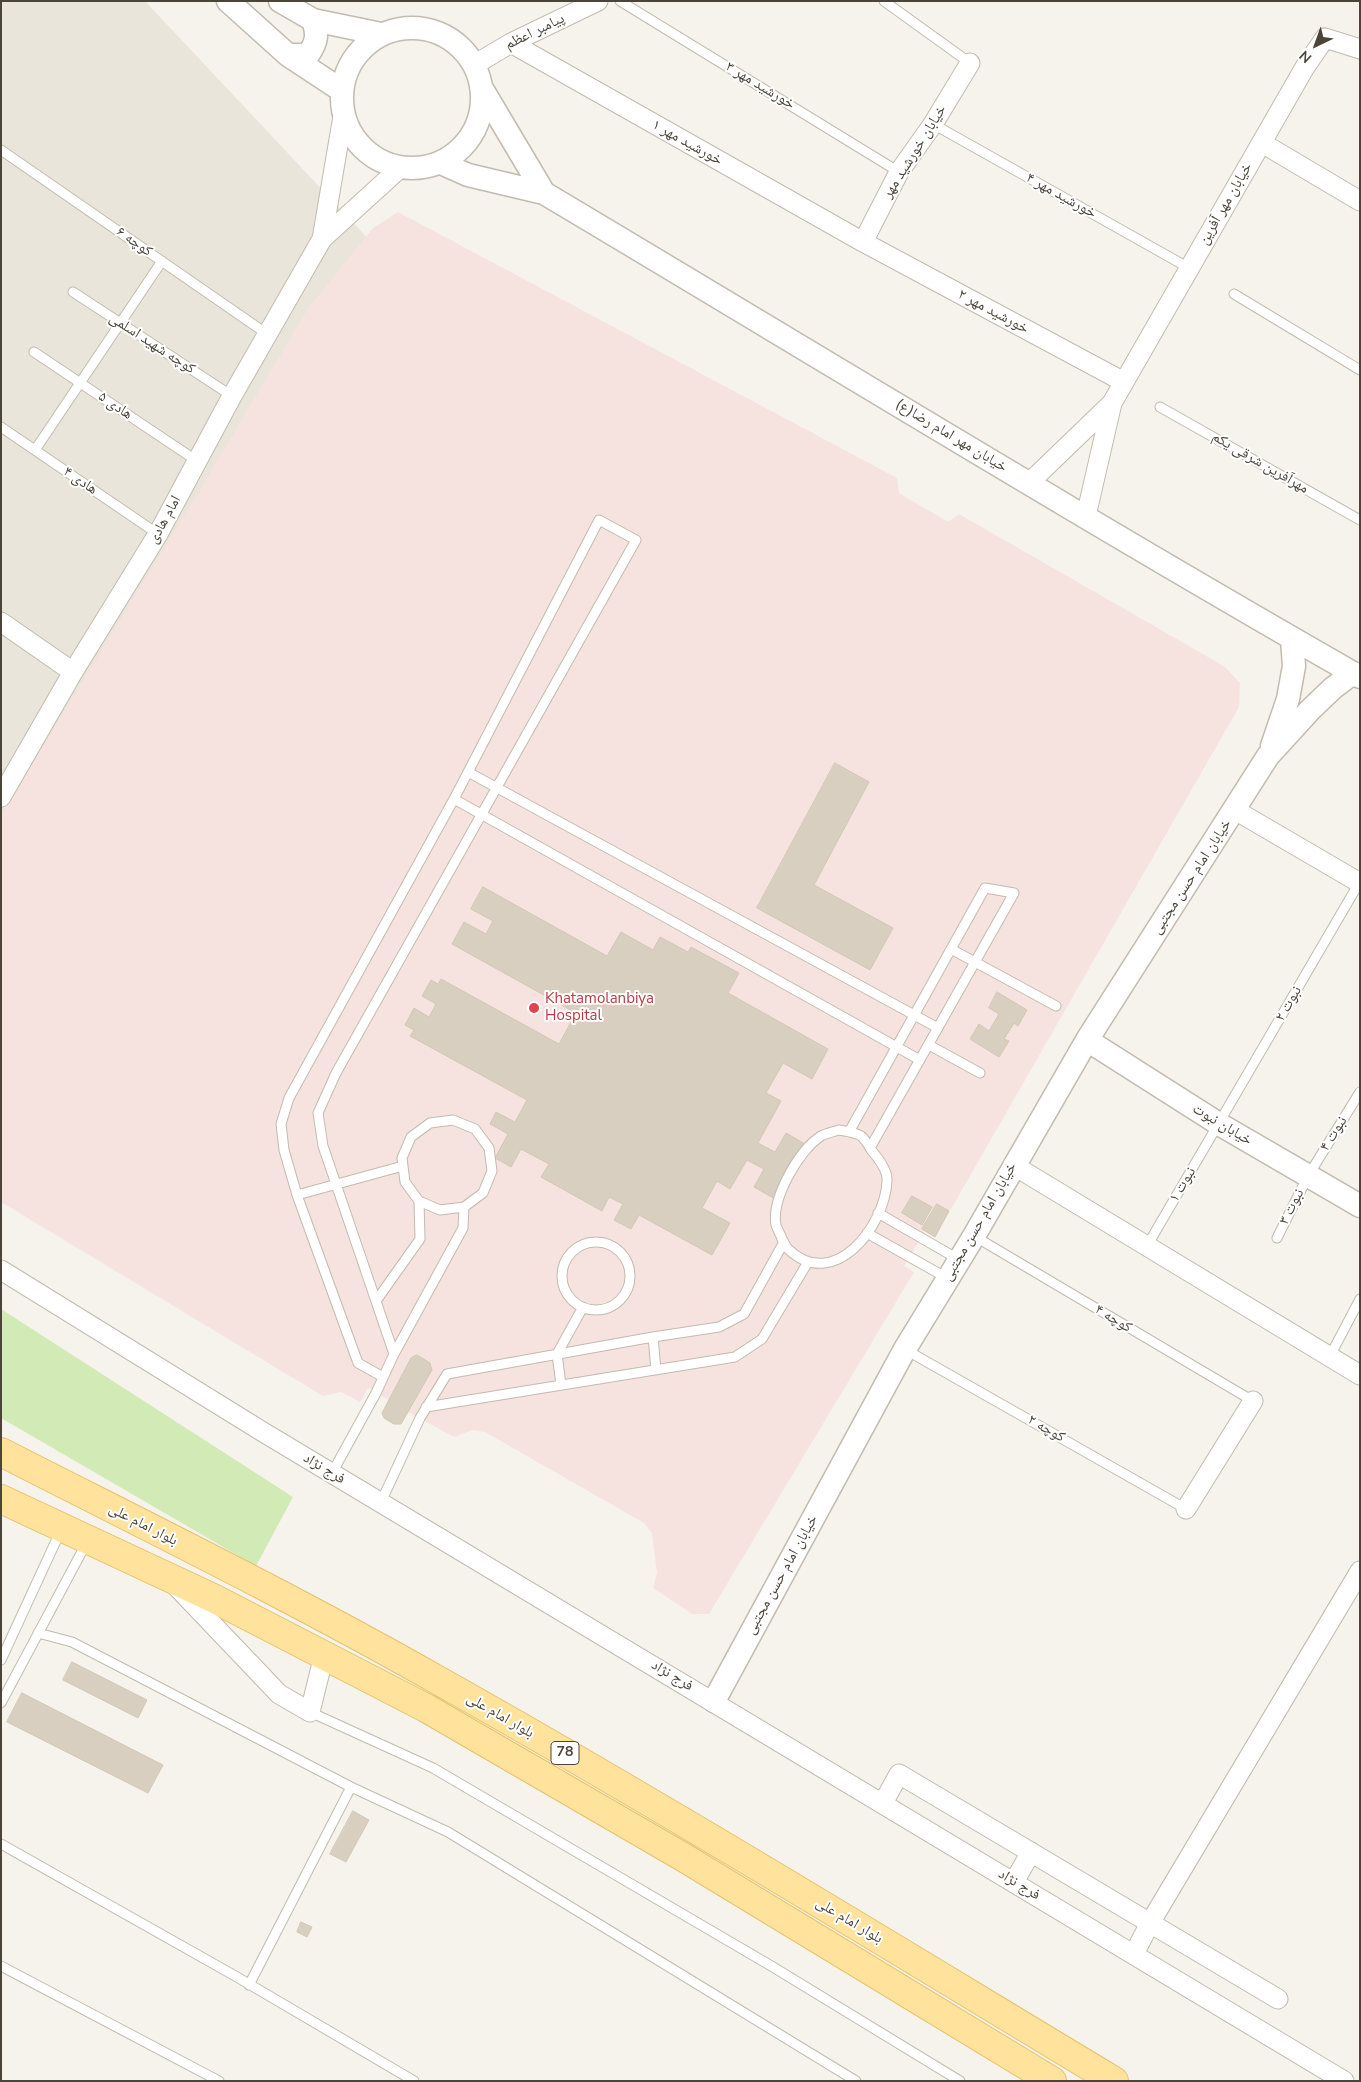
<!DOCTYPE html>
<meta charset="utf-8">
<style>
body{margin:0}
#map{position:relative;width:1361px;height:2082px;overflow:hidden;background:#f6f3ec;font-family:"Nunito Sans",sans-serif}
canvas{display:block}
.frame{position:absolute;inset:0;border:2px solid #4b4439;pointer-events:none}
.north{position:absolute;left:1291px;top:20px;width:50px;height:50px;-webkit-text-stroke:4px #fff;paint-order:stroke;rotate:222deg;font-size:14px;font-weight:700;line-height:20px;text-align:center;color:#4b4439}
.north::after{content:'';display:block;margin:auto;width:18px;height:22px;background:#4b4439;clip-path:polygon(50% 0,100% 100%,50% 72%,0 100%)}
</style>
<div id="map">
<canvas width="1361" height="2082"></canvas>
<div class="frame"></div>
<div class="north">N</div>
</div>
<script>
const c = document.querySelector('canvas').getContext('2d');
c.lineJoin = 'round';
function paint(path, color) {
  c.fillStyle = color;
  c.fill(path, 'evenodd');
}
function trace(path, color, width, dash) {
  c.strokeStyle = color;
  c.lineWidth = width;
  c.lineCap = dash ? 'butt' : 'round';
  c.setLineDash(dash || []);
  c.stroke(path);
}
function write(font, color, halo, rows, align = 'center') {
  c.font = font + ' "Nunito Sans","Noto Naskh Arabic",sans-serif';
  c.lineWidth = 4;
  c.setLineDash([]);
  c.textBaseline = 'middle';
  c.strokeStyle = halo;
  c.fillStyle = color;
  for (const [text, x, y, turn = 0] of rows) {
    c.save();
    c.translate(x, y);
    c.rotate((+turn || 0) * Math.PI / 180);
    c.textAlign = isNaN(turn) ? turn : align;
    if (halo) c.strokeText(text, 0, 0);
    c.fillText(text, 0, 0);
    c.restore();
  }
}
paint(new Path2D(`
 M1,1H145L375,246L1,887Z`), '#eae5da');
paint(new Path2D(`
 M398,212L897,478L899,493L948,522L959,514L1208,657L1226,668L1240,683L1239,707L935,1237L925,1231L904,1266L914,1272L709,1614H692L653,1588L657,1573L652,1533L644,1523L485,1432L473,1430L454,1437L408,1412L401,1424H394L384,1418L382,1413L389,1400L368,1388L360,1402L341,1392L323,1396L1,1202V815L202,486L309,307L373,228Z`), '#f6e3e0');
paint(new Path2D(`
 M1,1309L293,1497L256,1566L1,1418Z`), '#d2eab5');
const building = new Path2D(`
 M835,763L869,782L814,885L893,928L870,970L757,908Z
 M483,887L607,956L621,932L653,950L660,937L688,952L691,947L739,973L728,993L828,1049L812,1079L783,1063L766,1093L781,1101L758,1143L775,1152L786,1133L805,1144L775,1199L754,1187L764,1169L747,1160L730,1189L717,1181L702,1208L730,1223L712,1255L639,1215L631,1229L614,1220L623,1204L609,1197L602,1211L541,1177L549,1164L521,1149L511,1167L495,1158L508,1134L490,1124L496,1112L515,1122L527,1100L410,1036L414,1030L405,1025L414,1008L429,1017L436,1004L422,996L431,980L438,984L441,979L559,1044L576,1013L452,944L464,922L486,934L493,921L471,909Z
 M997,992L1027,1010L1018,1026L1014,1023L1004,1039L1009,1041L999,1057L970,1039L979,1024L989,1031L999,1014L989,1008Z
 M912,1196L932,1207L922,1225L902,1213Z
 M937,1204L949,1211L935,1237L922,1229Z
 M417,1355L430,1363L432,1370L401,1424H394L384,1418L382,1413L411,1358Z
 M72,1662L147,1700L138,1718L63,1680Z
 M22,1693L163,1765L148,1793L7,1722Z
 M353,1811L369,1820L346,1862L330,1854Z
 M301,1922L312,1927L307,1937L297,1932Z`);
paint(building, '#d8cfc1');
trace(building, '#d3c7b4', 1);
const service = new Path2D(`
 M620,1L899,172
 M884,1L970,63
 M933,124L1189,268
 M1,150L267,334
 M73,292L232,396
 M1234,294L1360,370
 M34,352L197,461
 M1160,407L1360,520
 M1,427L158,534
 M35,450L162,261
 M468,772L938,1028
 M454,799L920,1060
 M951,949L1056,1006
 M929,1045L980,1073
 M839,1130C845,1131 855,1132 861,1136C865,1139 869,1146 872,1151C878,1158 888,1171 887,1181C885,1226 834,1293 788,1249C785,1246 784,1242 782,1239C781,1235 777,1229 776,1225C771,1199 799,1150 821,1136C826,1133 833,1132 839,1130Z
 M849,1132L985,888L1014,893L870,1148
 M297,1195L403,1166
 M878,1213L958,1259
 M867,1233L947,1278
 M974,1236L1253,1401
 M1277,1238L1308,1176L1360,1092
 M562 1276a34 34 0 1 1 68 0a34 34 0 1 1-68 0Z
 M1147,1246L1359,883
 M376,1301L420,1239L419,1201L405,1182L402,1158L411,1137L430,1123L453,1120L475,1129L489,1148L492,1171L483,1193L464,1207L440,1210L419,1201
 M653,1337L656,1370
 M906,1350L1186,1509
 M1330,1356L1360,1299
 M383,1377L358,1363L297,1195L284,1150L281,1124L289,1098L454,799L599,520L636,540L336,1073L318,1113L323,1146L394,1354
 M561,1385L557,1354L583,1307
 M426,1407L735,1357L762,1339L808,1262
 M332,1473L376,1393L394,1354L463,1228L464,1207
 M381,1502L420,1418L447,1374L653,1337L719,1327L744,1314L784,1242
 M38,1633L72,1642L351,1787
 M1,1660L61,1530
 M1,1703L87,1542
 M310,1712L433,1768L773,1967L960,2081
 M1,1844L237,1977L414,2081
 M1,1966L219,2081
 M249,1985L351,1787L448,1832L856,2081`);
const minor = new Path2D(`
 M511,43L863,242L1124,382
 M474,65L511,43L598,1
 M1262,143L1360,201
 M322,239L343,116
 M863,242L899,172L933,124L970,63
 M1029,483L1112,403L1305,67L1325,38L1360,49
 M1086,516L1112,403
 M1,622L73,672
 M1,797L73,672L158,534L232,396L322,239L400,168
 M1235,810L1360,883
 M1013,1165L1360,1375
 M1,1270L263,1432L1344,2081
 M1186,1509L1253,1401
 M176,1586L279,1694L310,1712L324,1655
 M883,1803L899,1774L1150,1923L1360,1571
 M1014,1882L1031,1852
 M1134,1954L1150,1923L1278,1999`);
const tertiary = new Path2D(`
 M228,1L288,55L341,90
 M280,1L313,20L381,34
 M342 98a70 70 0 1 1 140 0a70 70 0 1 1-140 0Z
 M288,55H308C317,42 318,35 313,20
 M481,87L544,193
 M441,163L468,175L544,193C816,355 1085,520 1360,677
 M1272,746L1288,699L1294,666L1292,639
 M1087,1040L1219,1124L1360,1206
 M714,1701L905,1349L974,1236L1087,1040L1268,756L1310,710L1333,688L1353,673`);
const primary = new Path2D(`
 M1,1452C146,1526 293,1598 434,1678C664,1807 888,1945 1114,2081
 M1,1499L213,1598L426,1708L683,1857L1052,2081`);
trace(service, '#c2bbae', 11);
trace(minor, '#c2bbae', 21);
trace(tertiary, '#c2bbae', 25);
trace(primary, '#e6c16a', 30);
trace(service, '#fff', 9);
trace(minor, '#fff', 19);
trace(tertiary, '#fff', 22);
trace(primary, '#ffe39c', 28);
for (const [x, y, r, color] of [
 [534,1008,6,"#e0444e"]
]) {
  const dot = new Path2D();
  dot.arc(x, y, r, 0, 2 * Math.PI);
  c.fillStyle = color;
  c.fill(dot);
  trace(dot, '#fff', 2);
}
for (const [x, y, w] of [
 [565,1753,28]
]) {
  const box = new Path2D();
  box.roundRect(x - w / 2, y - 11.5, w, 23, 4);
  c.fillStyle = '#fff';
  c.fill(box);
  trace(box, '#4b4439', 1);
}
write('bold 14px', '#4b4439', null, [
 ["78",565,1753]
]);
write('15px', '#4b4439', '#fff', [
 ["پیامبر اعظم",535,32,-26],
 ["خورشید مهر ۳",760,86,31],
 ["خورشید مهر ۱",687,143,29],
 ["خیابان خورشید مهر",915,152,-58],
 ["خورشید مهر ۴",1061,196,29],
 ["خیابان مهر آفرین",1226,204,-60],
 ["کوچه ۶",134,242,35],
 ["خورشید مهر ۲",993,312,28],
 ["کوچه شهید اسلمی",152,344,33],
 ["هادی ۵",115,406,34],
 ["خیابان مهر امام رضا(ع)",951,436,31],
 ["مهرآفرین شرقی یکم",1260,463,30],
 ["هادی ۴",80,481,34],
 ["امام هادی",165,520,-61],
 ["خیابان امام حسن مجتبی",1192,877,-57],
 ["نبوت ۲",1289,1004,-60],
 ["خیابان نبوت",1222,1125,31],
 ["نبوت ۴",1334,1134,-58],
 ["نبوت ۱",1183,1185,-59],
 ["نبوت ۳",1292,1207,-63],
 ["خیابان امام حسن مجتبی",980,1222,-60],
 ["کوچه ۴",1113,1319,31],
 ["کوچه ۲",1046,1429,30],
 ["فرج نژاد",324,1469,31],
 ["بلوار امام علی",143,1525,27],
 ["خیابان امام حسن مجتبی",782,1575,-61],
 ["فرج نژاد",672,1676,31],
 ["بلوار امام علی",500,1716,30],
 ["فرج نژاد",1019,1885,31],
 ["بلوار امام علی",849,1921,31]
]);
write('15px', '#be3a42', '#fff', [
 ["Khatamolanbiya",545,999],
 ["Hospital",545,1016]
], 'left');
</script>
